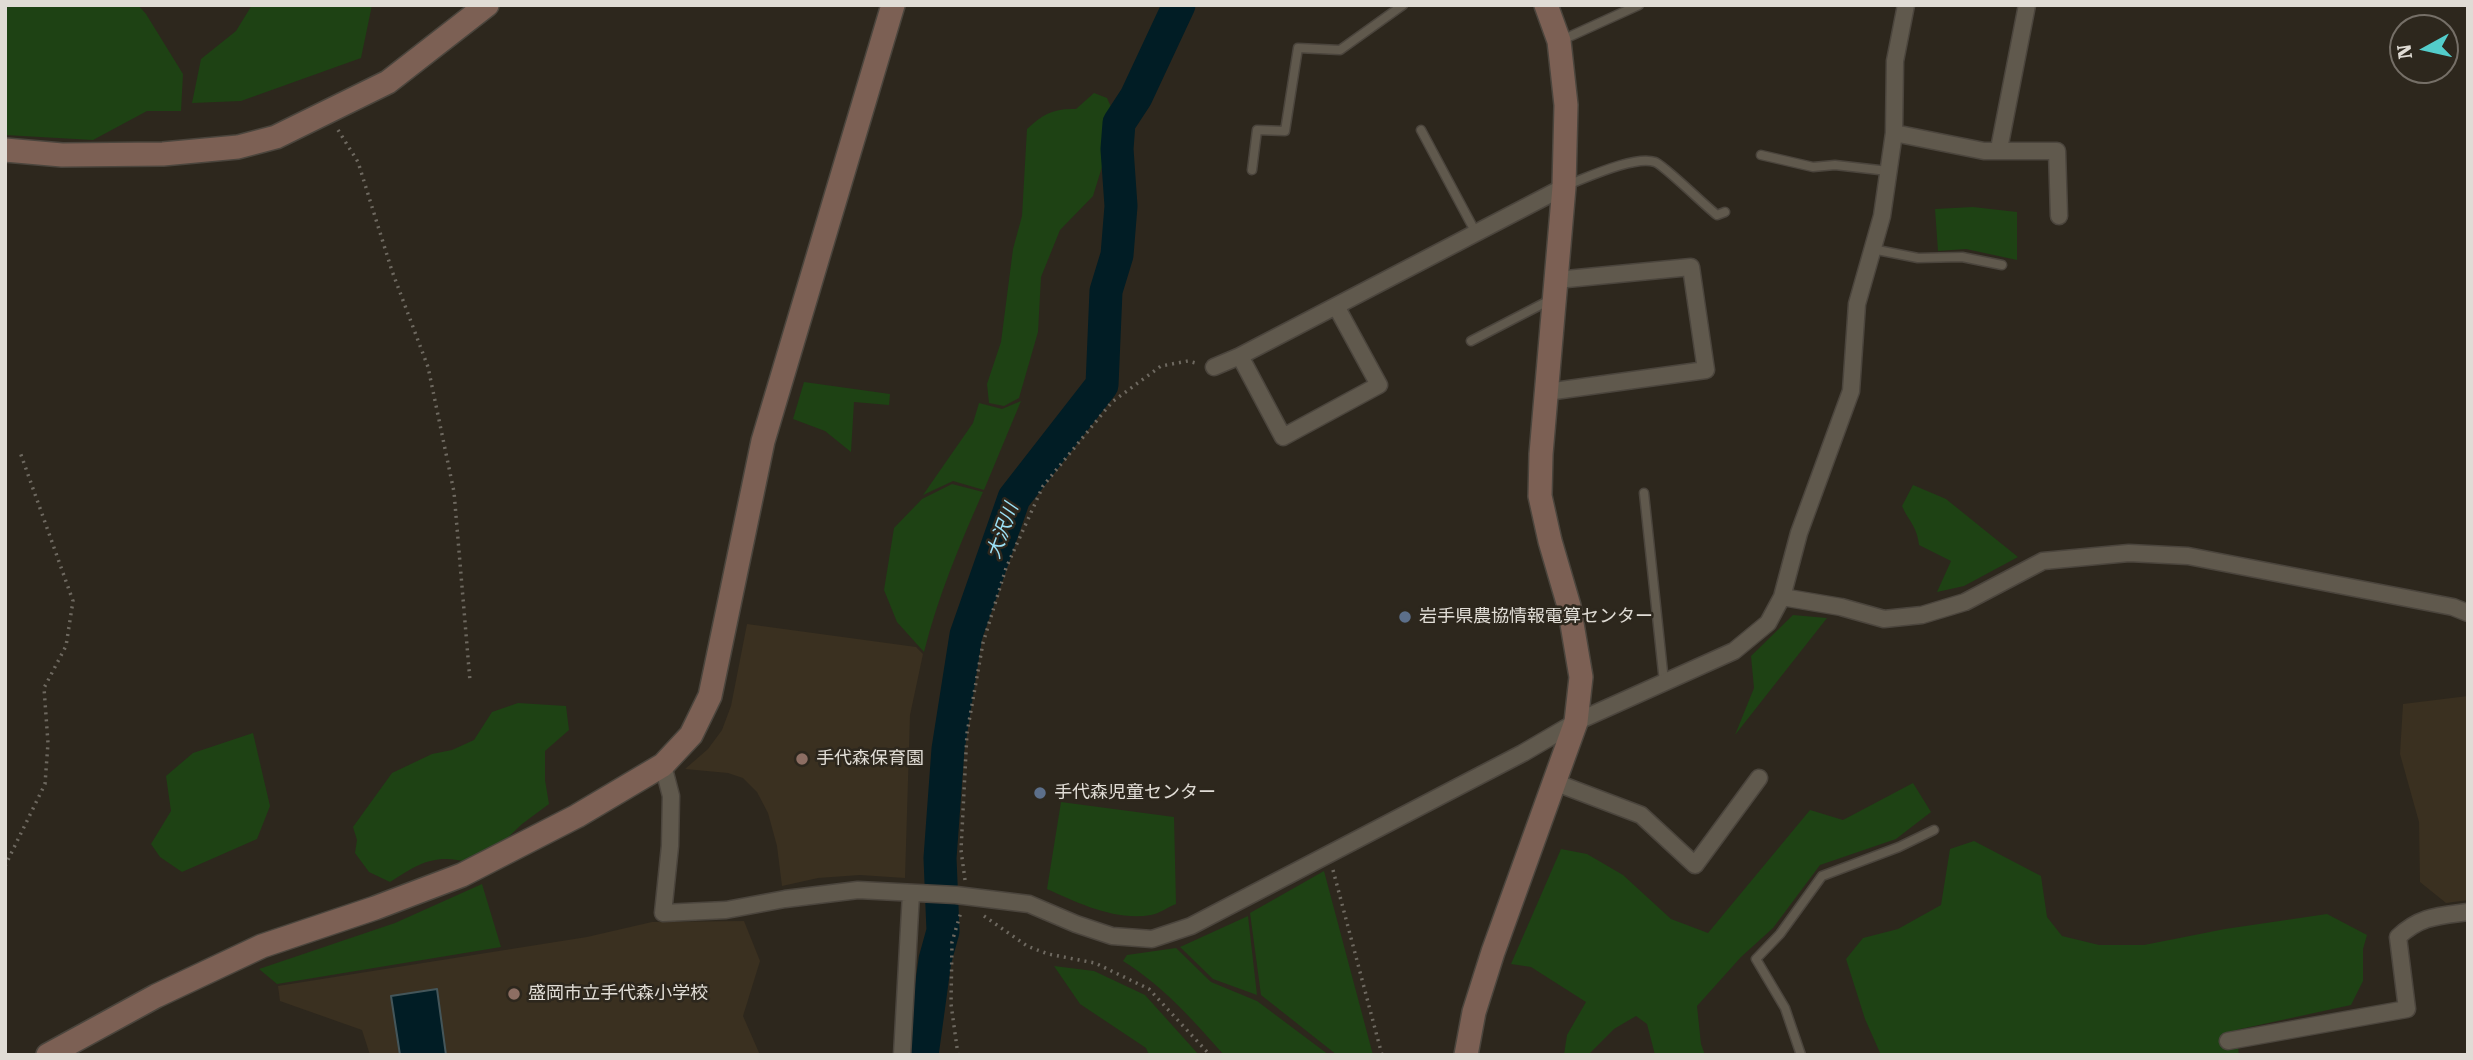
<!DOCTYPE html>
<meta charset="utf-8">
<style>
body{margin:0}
#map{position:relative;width:2473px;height:1060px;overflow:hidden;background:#2d271d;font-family:"Roboto Serif",serif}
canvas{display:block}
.frame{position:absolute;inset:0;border:7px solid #e0dcd5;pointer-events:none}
.north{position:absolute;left:2389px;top:14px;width:70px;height:70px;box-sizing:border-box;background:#2d271d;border:2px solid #756f67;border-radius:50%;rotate:262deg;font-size:19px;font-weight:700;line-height:28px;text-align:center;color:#e0dcd5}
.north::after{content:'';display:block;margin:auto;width:24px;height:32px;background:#53cdcb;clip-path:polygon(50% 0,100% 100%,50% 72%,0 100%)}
</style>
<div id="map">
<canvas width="2473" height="1060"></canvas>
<div class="frame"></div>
<div class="north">N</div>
</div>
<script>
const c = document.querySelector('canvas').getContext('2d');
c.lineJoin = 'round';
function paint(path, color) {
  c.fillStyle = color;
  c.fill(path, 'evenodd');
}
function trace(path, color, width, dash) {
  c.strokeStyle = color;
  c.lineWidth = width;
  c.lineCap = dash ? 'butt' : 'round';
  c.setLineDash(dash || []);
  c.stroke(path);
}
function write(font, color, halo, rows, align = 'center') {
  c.font = font + ' "Roboto Serif","Noto Sans JP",serif';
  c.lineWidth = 5;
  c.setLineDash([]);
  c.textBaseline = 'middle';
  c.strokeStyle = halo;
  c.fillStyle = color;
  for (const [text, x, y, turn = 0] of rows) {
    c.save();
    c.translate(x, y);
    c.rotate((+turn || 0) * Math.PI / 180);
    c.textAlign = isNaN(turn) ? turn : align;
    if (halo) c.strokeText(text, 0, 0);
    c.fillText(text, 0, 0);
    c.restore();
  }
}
paint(new Path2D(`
 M747,624L916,647L923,654L910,715L905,878L860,875L818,878L782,886L777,846L768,813L757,792L743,778L728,773L685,769L708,749L722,730L731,706Z
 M2468,696V900L2446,903L2420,882L2419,822L2400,754L2403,704Z
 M744,921L760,961L743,1016L760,1055H370L362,1030L280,1001L278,986L587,937L652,922Z`), '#3a3020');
paint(new Path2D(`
 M5,5H138L146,14L183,74L181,111H147L93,140L5,135Z
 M252,5H372L361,58L241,101L192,103L201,59L236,31Z
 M1094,93L1107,98L1112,109L1106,154L1093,196L1060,230L1041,277L1038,332L1019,398L1004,406L989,403L987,384L1001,342L1013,249L1022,216L1027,129C1043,114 1054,108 1076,109Z
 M1973,207L2017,212V260L1966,249L1938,251L1935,209Z
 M804,382L890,394L889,405L854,402L851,452L825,431L793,419Z
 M1021,401L984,490L953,481L923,495L973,423L979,403L1002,409Z
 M952,484L983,492C960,544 938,596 924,652L897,622L884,590L894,528L922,499Z
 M1913,485L1946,499L2018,557L1964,586L1937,592L1951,561L1919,545C1917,526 1909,522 1902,506Z
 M1793,615L1827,618L1735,735L1754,688L1751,656Z
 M518,703L566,706L569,730L545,751V780L549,804L522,824L496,849L471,863C435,853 420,863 390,882L369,872L355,853L357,840L353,827L392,773L432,754L452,750L474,740L492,712Z
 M253,733L270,806L257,839L182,872L160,857L151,844L171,811L166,776L193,753Z
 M1913,783L1931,812L1896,839L1820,865L1773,928L1741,957L1697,1006L1701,1044L1705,1055H1655L1647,1024L1636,1016L1614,1029L1588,1055H1564L1567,1035L1586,1002L1531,967L1511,964L1561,849L1587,854L1623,875L1671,919L1708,933L1810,810L1843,820Z
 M1061,802L1174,817L1176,904C1168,907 1159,914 1151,915C1115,921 1078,903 1047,889Z
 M1974,841L2041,876L2047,917L2062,936L2099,945H2144L2225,929L2327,914L2367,935L2363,949V981L2351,1005L2236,1030L2239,1055H1881L1865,1019L1846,959L1863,938L1898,929L1941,905L1950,849Z
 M1324,871L1373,1055H1337L1261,995L1250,913Z
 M482,884L501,947L277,984L259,969L395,923Z
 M1248,916L1257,995L1213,979L1180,947Z
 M1176,948L1211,982L1257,1001L1329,1055H1224C1193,1020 1163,986 1123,961L1127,955Z
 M1054,966L1094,971L1145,995L1199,1055H1149L1146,1048L1080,1004Z`), '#1e4214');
const water = new Path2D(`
 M437,989L446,1055H400L391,996Z`);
paint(water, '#011d25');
trace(water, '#44565a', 2);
trace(new Path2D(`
 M922,1055L935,960L943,931L940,858L948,749L966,635L1014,498L1102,385L1106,291L1117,255L1121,206L1117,149L1119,123L1136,97L1179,5`), '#011d25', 33);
const lane = new Path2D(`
 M1562,40L1639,5
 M1421,130L1476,233
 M1761,155L1813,167L1835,165L1888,171
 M1252,170L1257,130L1285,131L1298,48L1340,50L1403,5
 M1567,185C1586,178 1635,155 1655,162C1664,165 1704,205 1717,215L1725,212
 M1872,249L1918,258L1962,257L2002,265
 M1471,341L1552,299
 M1644,493L1664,682
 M1801,1055L1785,1008L1756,959L1780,934L1822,876L1899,847L1934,830`);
const street = new Path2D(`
 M1894,133L1984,151H2057L2059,216
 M1999,149L2027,5
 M1240,356L1283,437L1379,385L1336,306
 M1214,367L1240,356L1564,187
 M1547,392L1706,370L1691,267L1556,280
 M1782,597L1841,607L1884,619L1922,615L1965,602L2043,561L2129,553L2188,556L2453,607L2468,613
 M663,765L671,796L670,846L663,913L726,910L785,899L858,890L956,895L1029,904L1076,924L1112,936L1152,939L1191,926L1523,753L1576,722L1734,651L1768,623L1782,597L1799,533L1851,391L1857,304L1882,216L1894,133L1895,61L1906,5
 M1554,782L1641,815L1695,865L1759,778
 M2228,1041L2407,1009L2398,937C2420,916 2438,916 2468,912
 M902,1055L911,893`);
const secondary = new Path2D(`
 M5,150L62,155L163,154L238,147L276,137L388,82L487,5
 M48,1055L156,996L262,946L375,908L462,875L577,816L663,765L691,735L710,696L763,441L893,5
 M1466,1055L1474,1012L1493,952L1576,722L1581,677L1569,606L1550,541L1540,496L1541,454L1564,187L1566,105L1559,41L1546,5`);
trace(lane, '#4b453d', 11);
trace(street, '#4b453d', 19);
trace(secondary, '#4b453d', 26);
trace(new Path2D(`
 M338,130L358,162L392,271L428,367L454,492L470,681
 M5,866L45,784L48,743L44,688L66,646L73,601L20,452
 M1333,870L1382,1055
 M965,880L961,850L967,733L983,643L1006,568L1043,486L1112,402L1161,366L1188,361L1199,364
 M984,916L1027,946L1048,954L1095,963L1149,989L1210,1055
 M958,1055L951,1004L952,942L961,912`), '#6e6960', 3.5, [2, 5]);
trace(lane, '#60594d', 8);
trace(street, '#60594d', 16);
trace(secondary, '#7c6054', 23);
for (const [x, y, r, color] of [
 [1405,617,7,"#5c6f8a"],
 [802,759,7,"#8d6e63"],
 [1040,793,7,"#5c6f8a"],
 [514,994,7,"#8d6e63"]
]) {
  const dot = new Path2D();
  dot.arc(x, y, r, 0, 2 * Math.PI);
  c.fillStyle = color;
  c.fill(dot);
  trace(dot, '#2d271d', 2.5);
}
write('18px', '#e0dcd5', '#2d271d', [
 ["岩手県農協情報電算センター",1419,617],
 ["手代森保育園",816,759],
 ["手代森児童センター",1054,793],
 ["盛岡市立手代森小学校",528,994]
], 'left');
write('italic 19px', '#9ce1f6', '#2d271d', [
 ["大沢川",1003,531,-70]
]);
</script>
